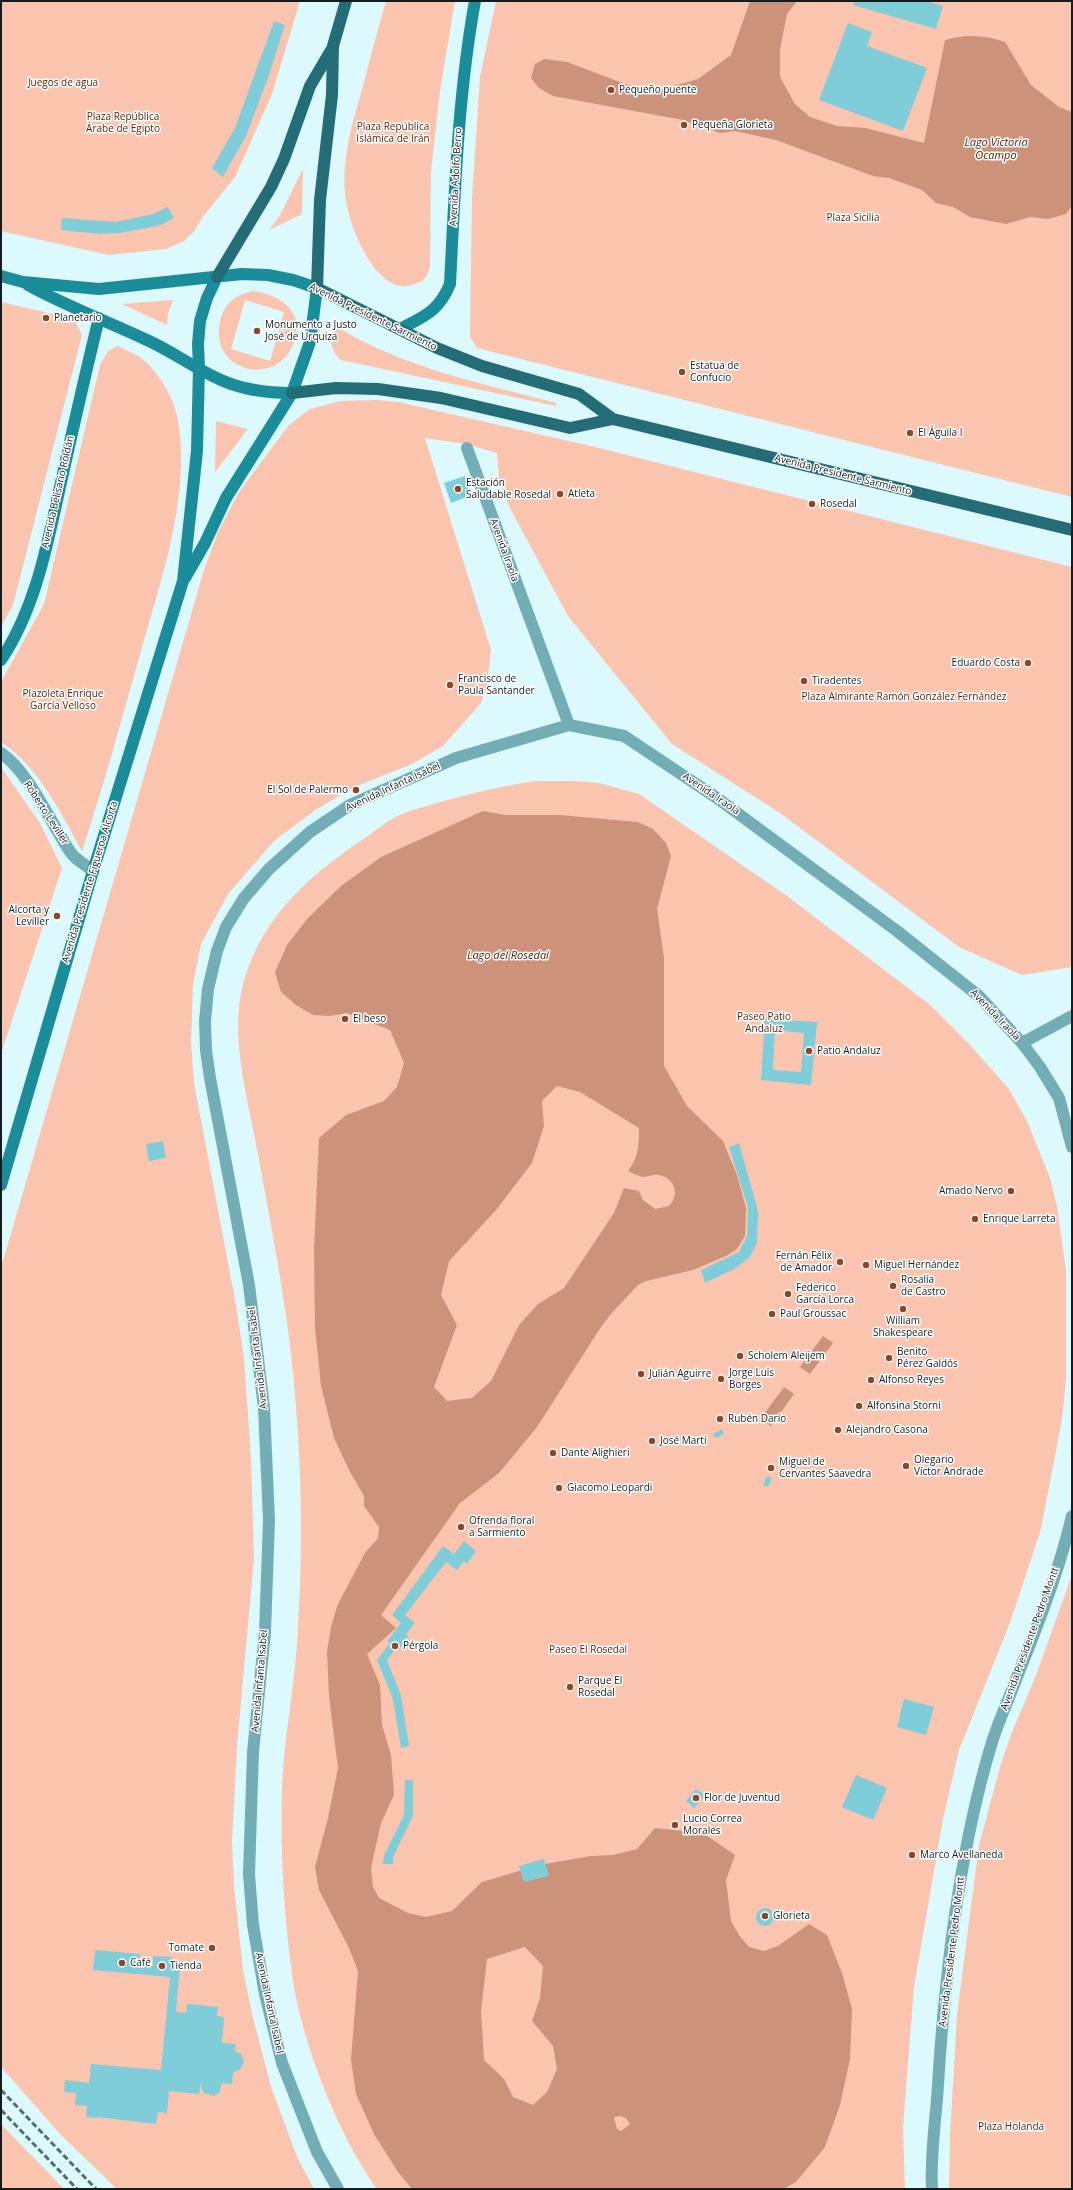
<!DOCTYPE html>
<meta charset="utf-8">
<style>
body{margin:0}
#map{position:relative;width:1073px;height:2190px;overflow:hidden;background:#dcf9fd;font-family:"Open Sans",sans-serif}
canvas{display:block}
.frame{position:absolute;inset:0;border:2px solid #131d1f;pointer-events:none}
</style>
<div id="map">
<canvas width="1073" height="2190"></canvas>
<div class="frame"></div>
</div>
<script>
const c = document.querySelector('canvas').getContext('2d');
c.lineJoin = 'round';
function paint(path, color) {
  c.fillStyle = color;
  c.fill(path, 'evenodd');
}
function trace(path, color, width, dash) {
  c.strokeStyle = color;
  c.lineWidth = width;
  c.lineCap = dash ? 'butt' : 'round';
  c.setLineDash(dash || []);
  c.stroke(path);
}
function write(font, color, halo, rows, align = 'center') {
  c.font = font + ' "Open Sans",sans-serif';
  c.lineWidth = 3;
  c.setLineDash([]);
  c.textBaseline = 'middle';
  c.strokeStyle = halo;
  c.fillStyle = color;
  for (const [text, x, y, turn = 0] of rows) {
    c.save();
    c.translate(x, y);
    c.rotate((+turn || 0) * Math.PI / 180);
    c.textAlign = isNaN(turn) ? turn : align;
    if (halo) c.strokeText(text, 0, 0);
    c.fillText(text, 0, 0);
    c.restore();
  }
}
paint(new Path2D(`
 M1,1H300L272,94L235,177L202,218L195,230L184,241L166,249L109,255L1,231Z
 M386,1H455L440,91L431,171L430,267C427,278 423,282 412,285C378,296 352,232 347,206C339,165 352,125 363,86C370,58 378,29 386,1Z
 M496,1H1072V497L477,348L470,337L472,198L480,77Z
 M303,169L302,214L269,230L279,217Z
 M254,291C282,295 307,314 293,345C273,390 206,369 221,318C226,301 238,294 254,291ZM245,300L284,312L270,361L231,349Z
 M173,300L168,313L167,325L122,304Z
 M1,302L74,319L82,335L13,605L1,627Z
 M337,327C404,368 481,383 556,403V406L341,360C332,352 326,337 337,327Z
 M118,346C127,351 139,355 146,362C163,378 176,403 179,426C189,502 161,579 141,651C122,718 104,785 82,851C60,812 39,767 1,742V682L44,604L100,365L108,351Z
 M378,400L398,402L595,447L1072,567V967L1022,975L959,947L780,813L672,744L568,616L510,508L499,480L497,453L466,444L425,438L491,650L487,685L481,703L443,746L412,764L352,788L314,811L274,841L228,894L201,944L193,984L191,1042L194,1083L236,1305L244,1358L251,1458L254,1559L237,1746L232,1841L234,1886L243,1970L253,2018L272,2090L298,2159L314,2189H117L61,2135L1,2067V1268L204,570L218,532L239,492L289,425L310,409L341,401Z
 M216,421L248,429L215,472Z
 M1,767L40,823L62,868L1,1054Z
 M535,781H573L599,783L639,794L787,896L929,1004L970,1045L1009,1089L1027,1121L1050,1178L1057,1206L1066,1271V1379L1062,1419L1041,1529L1011,1620L959,1750L943,1819L914,1987L903,2127L905,2189H377C339,2137 303,2045 293,1981C284,1917 280,1852 282,1788C284,1734 296,1681 298,1627C304,1530 301,1434 289,1337C281,1276 269,1215 258,1154C248,1097 226,1029 247,971C269,909 315,871 368,836C379,828 390,819 402,814C414,809 428,806 441,802C472,793 502,786 535,781Z
 M1072,1575V2189H949L950,2136L957,2015L979,1845L1000,1767L1012,1732L1035,1678Z
 M1,2124L64,2189H1Z`), '#fac4ae');
paint(new Path2D(`
 M750,1H797L787,14L780,49V77L795,104L810,117L837,126L865,128L924,143L945,40C967,34 984,35 1005,42L1031,85L1059,107L1072,112V206L1066,214L1048,219L1030,217L1006,224L970,217L953,207L936,203L922,190L889,178L873,176L776,140L735,131L720,133L683,120L553,96L539,88L531,78L535,64L544,59L567,62L625,84L645,90L664,89L698,79L731,55Z
 M483,811L505,815H559L638,822L653,829L666,843L671,856L657,909L664,958V1066L687,1106L723,1141L737,1175L746,1208L745,1236L737,1249L726,1256L693,1270L646,1281L638,1285L610,1315L599,1330L537,1427L499,1473L460,1503L381,1615L396,1628L367,1654L380,1685L382,1725L391,1755L394,1795L381,1823L371,1868L373,1887L379,1898L408,1913L426,1917L452,1911L482,1882L539,1865L591,1856L613,1855L637,1849L655,1828L703,1833L735,1855L726,1880L731,1921L739,1935L749,1947L764,1951L778,1946L809,1924L827,1935L842,1973L852,2009L850,2059L840,2105L825,2147L796,2182L783,2189H412L398,2172L374,2134L356,2094L351,2060L358,1971L349,1948L319,1890L315,1867L328,1818L338,1768L329,1696L327,1652L331,1627L337,1606L365,1553L378,1538L379,1527L364,1506V1496L350,1472L334,1438L321,1386L315,1328L314,1249L319,1138L346,1115L384,1101L397,1087L404,1063L390,1030L347,1013L330,1016L313,1015L296,1005L281,992L275,972L287,945L307,919L341,886L381,857ZM557,1086L580,1092L639,1128C639,1145 639,1157 628,1171C632,1173 639,1176 643,1177C649,1177 653,1174 659,1175C675,1178 680,1195 669,1206L655,1209L643,1200L639,1191L624,1188L614,1213L564,1288L538,1304L519,1325L491,1381L472,1398L447,1401L434,1387L457,1325L441,1295L449,1261L496,1210L532,1163L544,1126L542,1101ZM525,1947L543,1966L540,1998L532,2021L553,2046L557,2069L547,2092L533,2105L513,2097L504,2079L484,2060L481,2011L487,1959ZM620,2116L626,2118L630,2124L621,2131L617,2129L614,2117Z
 M823,1336L833,1343L810,1374L800,1367Z
 M784,1387L794,1394L771,1426L761,1418Z`), '#cd927a');
paint(new Path2D(`
 M855,1H926L943,6L936,29L853,5Z
 M274,21L285,25L268,78L246,136L223,177L212,168L235,128Z
 M848,23L872,32L867,46L927,68L903,131L819,100Z
 M168,207L174,218L158,226L119,233L100,234L61,230L62,218L116,222L153,214Z
 M465,476L472,495L451,503L444,483Z
 M765,1019L817,1022L811,1085L761,1080ZM775,1030L804,1033L801,1072L773,1070Z
 M163,1141L166,1158L149,1161L146,1144Z
 M739,1143L758,1211L757,1243L749,1258L734,1269L705,1283L701,1270L739,1252L747,1236L748,1207L729,1147Z
 M722,1429L724,1434L715,1438L713,1434Z
 M767,1476L772,1478L768,1487L763,1486Z
 M464,1541L476,1551L467,1564L464,1561L457,1570L446,1562L405,1615L415,1623L406,1634L408,1636L399,1650L396,1648L387,1660L401,1696L409,1746L401,1748L393,1699L377,1660L390,1643L387,1641L401,1623L392,1615L443,1546L454,1554Z
 M904,1699L934,1707L926,1735L897,1727Z
 M856,1775L887,1788L873,1820L842,1807Z
 M405,1780H413V1816L393,1857V1864H383L384,1855L404,1815Z
 M696,1789L705,1795L694,1808L686,1801Z
 M544,1859L549,1876L524,1882L519,1866Z
 M756 1917a9 9 0 1 1 18 0a9 9 0 1 1-18 0Z
 M95,1950L140,1954L139,1964L153,1966V1956L172,1957L171,1965L180,1966L176,2012L186,2013L187,2004L218,2007L217,2016L224,2017L222,2043L236,2044L235,2051L241,2054L244,2060L240,2070L233,2072L232,2084L222,2083L219,2093L214,2096L204,2093L201,2087V2081L199,2094L169,2091L167,2113L158,2112L156,2124L97,2117V2118L86,2117L87,2106L75,2105L76,2093L64,2092L65,2080L89,2083L91,2064L161,2070L170,1977L93,1970Z`), '#7ecdd9');
trace(new Path2D(`
 M467,448L569,725
 M1,753C30,773 51,824 71,853C76,860 86,865 93,871
 M1022,1043L1072,1016
 M338,2189L317,2152L282,2063L265,1994L253,1925L249,1874L253,1752L265,1632L269,1520L264,1408L249,1285L210,1078L206,1050L205,1021L208,989L217,951L226,927L244,898L269,869L310,832L350,805L456,758L569,725L624,736L717,798L897,931L980,997L1022,1043L1040,1067L1059,1098L1072,1147
 M932,2189C930,2155 936,2119 938,2085C945,1971 959,1851 992,1742C999,1720 1009,1699 1017,1677C1038,1625 1059,1571 1072,1516`), '#73aeb7', 12);
trace(new Path2D(`
 M1,276L23,282L99,289L242,274L268,275L293,280L317,288L310,342L292,393L226,498L205,543L185,578
 M28,285C66,306 109,322 149,341C173,352 196,369 221,380C243,390 267,393 292,393
 M400,329C425,316 439,311 450,284C455,189 458,95 475,1
 M1,660C37,606 48,540 62,478C74,424 86,371 99,318
 M1,1185L93,871L183,581L197,451L199,368L198,344L200,321L207,298L217,277`), '#1b8c99', 12);
trace(new Path2D(`
 M346,1L333,46L332,95L320,200L317,288L437,348L482,366L579,394L613,419L1072,530
 M217,277L271,187L284,159L310,86L333,47
 M292,393L336,388L378,389L441,398L570,428L613,419`), '#246d76', 12);
trace(new Path2D(`
 M1,2090L96,2189
 M1,2110L77,2189`), '#5a6b6d', 3, [6, 3]);
for (const [x, y, r, color] of [
 [611,90,4,"#8f4626"],
 [684,125,4,"#8f4626"],
 [46,318,4,"#8f4626"],
 [257,331,4,"#8f4626"],
 [682,372,4,"#8f4626"],
 [910,433,4,"#8f4626"],
 [458,489,4,"#8f4626"],
 [560,494,4,"#8f4626"],
 [812,504,4,"#8f4626"],
 [1028,663,4,"#8f4626"],
 [804,681,4,"#8f4626"],
 [450,685,4,"#8f4626"],
 [356,790,4,"#8f4626"],
 [57,916,4,"#8f4626"],
 [345,1019,4,"#8f4626"],
 [809,1051,4,"#8f4626"],
 [1011,1191,4,"#8f4626"],
 [975,1219,4,"#8f4626"],
 [840,1262,4,"#8f4626"],
 [866,1265,4,"#8f4626"],
 [893,1286,4,"#8f4626"],
 [788,1294,4,"#8f4626"],
 [903,1309,4,"#8f4626"],
 [772,1314,4,"#8f4626"],
 [740,1356,4,"#8f4626"],
 [889,1358,4,"#8f4626"],
 [641,1374,4,"#8f4626"],
 [721,1379,4,"#8f4626"],
 [871,1380,4,"#8f4626"],
 [859,1406,4,"#8f4626"],
 [720,1419,4,"#8f4626"],
 [838,1430,4,"#8f4626"],
 [652,1441,4,"#8f4626"],
 [553,1453,4,"#8f4626"],
 [906,1466,4,"#8f4626"],
 [771,1468,4,"#8f4626"],
 [559,1488,4,"#8f4626"],
 [461,1527,4,"#8f4626"],
 [395,1646,4,"#8f4626"],
 [570,1687,4,"#8f4626"],
 [696,1798,4,"#8f4626"],
 [675,1825,4,"#8f4626"],
 [912,1855,4,"#8f4626"],
 [765,1916,4,"#8f4626"],
 [212,1948,4,"#8f4626"],
 [122,1963,4,"#8f4626"],
 [162,1966,4,"#8f4626"]
]) {
  const dot = new Path2D();
  dot.arc(x, y, r, 0, 2 * Math.PI);
  c.fillStyle = color;
  c.fill(dot);
  trace(dot, '#fff', 1.5);
}
write('10px', '#531e03', '#fff', [
 ["Juegos de agua",63,83],
 ["Plaza República",123,117],
 ["Árabe de Egipto",123,129],
 ["Plaza República",393,127],
 ["Islámica de Irán",393,139],
 ["Plaza Sicilia",853,218],
 ["Plazoleta Enrique",63,694],
 ["García Velloso",63,706],
 ["Plaza Almirante Ramón González Fernández",904,697],
 ["Paseo Patio",764,1017],
 ["Andaluz",764,1029],
 ["Paseo El Rosedal",588,1650],
 ["Plaza Holanda",1011,2127]
]);
write('10px', '#131d1f', '#fff', [
 ["Pequeño puente",619,90],
 ["Pequeña Glorieta",692,125],
 ["Planetario",54,318],
 ["Monumento a Justo",265,325],
 ["José de Urquiza",265,337],
 ["Estatua de",690,366],
 ["Confucio",690,378],
 ["El Águila I",918,433],
 ["Estación",466,483],
 ["Saludable Rosedal",466,495],
 ["Atleta",568,494],
 ["Rosedal",820,504],
 ["Eduardo Costa",1020,663,"right"],
 ["Francisco de",458,679],
 ["Paula Santander",458,691],
 ["Tiradentes",812,681],
 ["El Sol de Palermo",348,790,"right"],
 ["Alcorta y",49,910,"right"],
 ["Leviller",49,922,"right"],
 ["El beso",353,1019],
 ["Patio Andaluz",817,1051],
 ["Amado Nervo",1003,1191,"right"],
 ["Enrique Larreta",983,1219],
 ["Fernán Félix",832,1256,"right"],
 ["de Amador",832,1268,"right"],
 ["Miguel Hernández",874,1265],
 ["Rosalía",901,1280],
 ["de Castro",901,1292],
 ["Federico",796,1288],
 ["García Lorca",796,1300],
 ["Paul Groussac",780,1314],
 ["William",903,1321,"center"],
 ["Shakespeare",903,1333,"center"],
 ["Benito",897,1352],
 ["Pérez Galdós",897,1364],
 ["Scholem Aleijem",748,1356],
 ["Jorge Luis",729,1373],
 ["Borges",729,1385],
 ["Julián Aguirre",649,1374],
 ["Alfonso Reyes",879,1380],
 ["Alfonsina Storni",867,1406],
 ["Rubén Darío",728,1419],
 ["Alejandro Casona",846,1430],
 ["José Martí",660,1441],
 ["Dante Alighieri",561,1453],
 ["Olegario",914,1460],
 ["Víctor Andrade",914,1472],
 ["Miguel de",779,1462],
 ["Cervantes Saavedra",779,1474],
 ["Giacomo Leopardi",567,1488],
 ["Ofrenda floral",469,1521],
 ["a Sarmiento",469,1533],
 ["Pérgola",403,1646],
 ["Parque El",578,1681],
 ["Rosedal",578,1693],
 ["Flor de Juventud",704,1798],
 ["Lucio Correa",683,1819],
 ["Morales",683,1831],
 ["Marco Avellaneda",920,1855],
 ["Glorieta",773,1916],
 ["Tomate",204,1948,"right"],
 ["Café",130,1963],
 ["Tienda",170,1966]
], 'left');
write('10px', '#131d1f', '#fff', [
 ["Avenida Adolfo Berro",456,177,-87],
 ["Avenida Presidente Sarmiento",373,317,26],
 ["Avenida Presidente Sarmiento",843,475,14],
 ["Avenida Belisario Roldán",58,492,-77],
 ["Avenida Iraola",504,550,70],
 ["Avenida Infanta Isabel",393,787,-25],
 ["Avenida Iraola",711,794,34],
 ["Roberto Leviller",46,813,57],
 ["Avenida Presidente Figueroa Alcorta",90,882,-73],
 ["Avenida Iraola",995,1015,46],
 ["Avenida Infanta Isabel",258,1358,-97],
 ["Avenida Presidente Pedro Montt",1030,1639,-70],
 ["Avenida Infanta Isabel",260,1681,-85],
 ["Avenida Presidente Pedro Montt",952,1952,-83],
 ["Avenida Infanta Isabel",269,2003,78]
]);
write('italic 11px', '#562005', '#fff', [
 ["Lago Victoria",996,143],
 ["Ocampo",996,156],
 ["Lago del Rosedal",508,956]
]);
</script>
